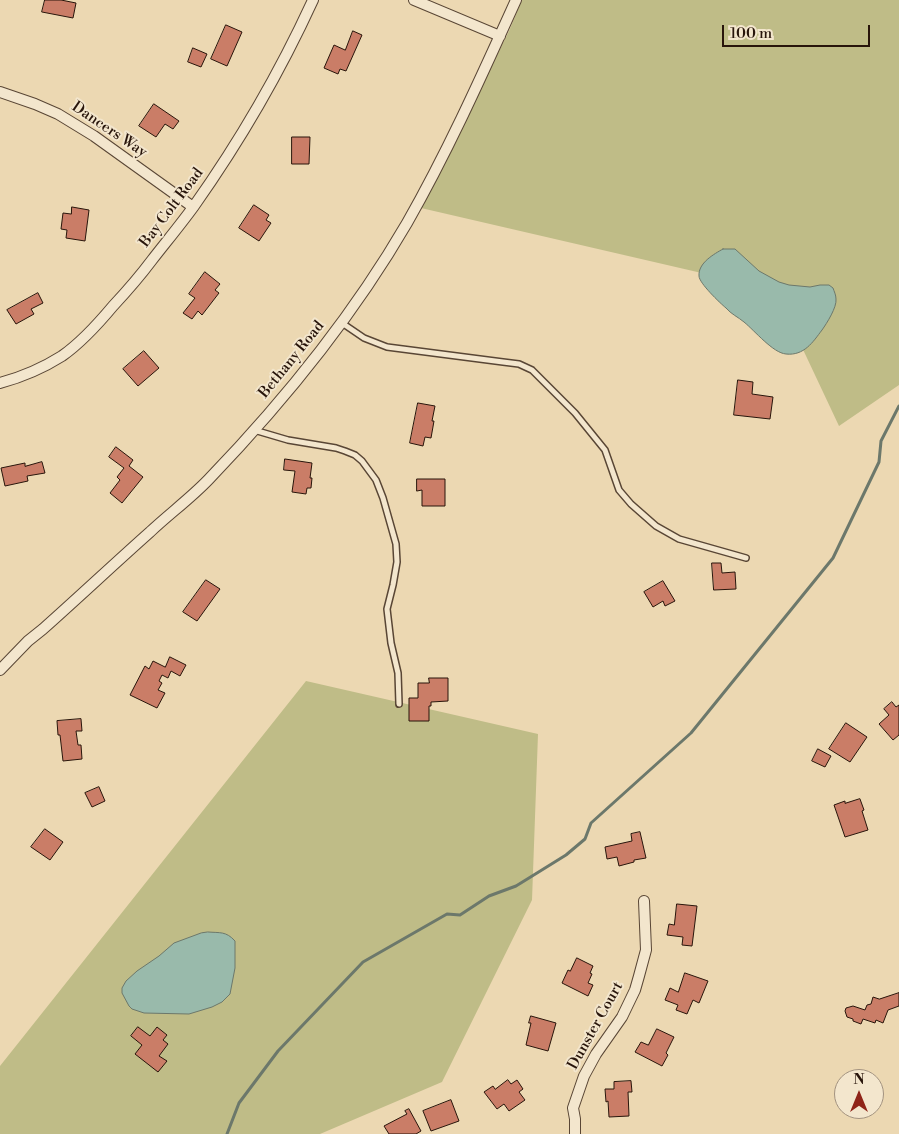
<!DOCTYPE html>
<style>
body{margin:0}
#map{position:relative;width:899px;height:1134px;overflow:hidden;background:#ecd8b2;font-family:"Libre Bodoni",serif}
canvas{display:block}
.north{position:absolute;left:834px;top:1069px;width:50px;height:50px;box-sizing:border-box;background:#f3e6cd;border:1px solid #a2927f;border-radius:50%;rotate:0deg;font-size:14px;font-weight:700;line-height:20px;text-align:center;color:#28150b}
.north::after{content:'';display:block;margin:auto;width:18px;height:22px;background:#8f2418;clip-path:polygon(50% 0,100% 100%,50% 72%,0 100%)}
.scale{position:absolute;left:722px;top:25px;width:148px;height:22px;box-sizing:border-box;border:2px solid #28150b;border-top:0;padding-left:6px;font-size:15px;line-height:18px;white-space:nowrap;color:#28150b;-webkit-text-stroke:4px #f3e6cd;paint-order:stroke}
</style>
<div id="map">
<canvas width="899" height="1134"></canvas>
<div class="north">N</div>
<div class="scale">100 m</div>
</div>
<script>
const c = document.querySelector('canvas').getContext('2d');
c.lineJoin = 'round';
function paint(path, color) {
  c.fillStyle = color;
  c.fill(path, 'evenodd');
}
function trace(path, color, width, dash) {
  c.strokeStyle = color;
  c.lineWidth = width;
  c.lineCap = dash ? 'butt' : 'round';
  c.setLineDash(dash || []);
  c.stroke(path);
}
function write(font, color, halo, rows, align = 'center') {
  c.font = font + ' "Libre Bodoni",serif';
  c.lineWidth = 4;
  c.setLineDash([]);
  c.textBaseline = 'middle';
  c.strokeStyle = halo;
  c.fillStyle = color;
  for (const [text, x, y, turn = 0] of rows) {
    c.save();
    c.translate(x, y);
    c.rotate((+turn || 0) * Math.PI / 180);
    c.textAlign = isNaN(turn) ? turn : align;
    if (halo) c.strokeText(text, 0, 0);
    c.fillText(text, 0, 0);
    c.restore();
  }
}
paint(new Path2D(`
 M522,0H899V385L839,426L775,290L421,208L509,31Z
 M306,681L538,734L532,900L442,1082L320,1134H0V1066Z`), '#bfbc87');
const water = new Path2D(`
 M723,249H735L759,271L779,282L789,285L810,287L820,285H829L833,288C834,291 836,295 836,299C837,307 827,323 822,330C813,342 804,356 786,354C773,353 755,331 744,322C738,317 731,314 726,308C720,303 699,283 699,276C698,263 714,254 723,249Z
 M208,932C220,933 226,931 235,941V968L230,994L222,1002L212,1007L189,1014L144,1013L132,1009L129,1006L122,993V988L126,981L137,971L159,956L174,943L201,933Z`);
paint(water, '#99baab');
trace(water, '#6c786b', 1);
trace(new Path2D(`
 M227,1134L239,1103L278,1051L363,962L447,914L460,915L489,896L516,886L537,873L566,855L585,839L591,823L691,733L833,558L879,462L881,441L899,406`), '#6c786b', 3);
const building = new Path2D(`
 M45,0H61L76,3L73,18L42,12Z
 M226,25L242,32L227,66L211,59Z
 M353,31L362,35L346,71L340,69L338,74L324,68L334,45L345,50Z
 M193,48L207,54L201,67L188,62Z
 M154,104L179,121L173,129L165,124L156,137L139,126Z
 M292,137H310L309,164H292Z
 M254,205L269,215L266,220L271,223L259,241L239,228Z
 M72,207L89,210L85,241L66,238L67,230L61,229L63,213L71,214Z
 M205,272L220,284L215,290L219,293L202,315L198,311L192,319L183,313L195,298L189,294Z
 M38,293L43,303L31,309L34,314L16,324L7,310Z
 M144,351L159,368L138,386L123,369Z
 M738,380L753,382L752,394L773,397L770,419L734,415Z
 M418,403L435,406L432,421H434L431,438L425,437L423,446L410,443Z
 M116,447L133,460L129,466L143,477L122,503L110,493L120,480L117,477L124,468L109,457Z
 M285,459L312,463L310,478H312L311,488H307L306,494L292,492L295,471L284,470Z
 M42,462L45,473L27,476L28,481L5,486L1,468L25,463V466Z
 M417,479H445V506H422V490L417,491Z
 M712,563H721L722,573L735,572L736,589L714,590Z
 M206,580L220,589L197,621L183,612Z
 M663,581L675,601L665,606L663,601L653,607L644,592Z
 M170,657L186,665L180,676L171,671L168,678L162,675L159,681L162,683L158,690L165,693L157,708L130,695L145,666L149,669L153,661L165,667Z
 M429,678H448V701L431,702V706H429V721H409V698H418V683H429Z
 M892,702L896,707L899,705V735L893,740L879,724L889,715L884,709Z
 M81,719L82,731H76L78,745H81L82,759L63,761L60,735H58L57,721Z
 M846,723L867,737L850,762L829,749Z
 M818,749L831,756L825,767L812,761Z
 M99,787L105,801L92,807L85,793Z
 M860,799L864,810L862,811L868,830L845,837L834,805L845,801V803Z
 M45,829L63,842L50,860L31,847Z
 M640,832L646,858L634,860V862L619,866L617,857L607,859L605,847L632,841L631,834Z
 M677,904L697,906L692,946L682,945L683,937L667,935L669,924L674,925Z
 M577,958L593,966L590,973L592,974L588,983L593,985L588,996L562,983L568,970L570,971Z
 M685,973L708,981L699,1003L693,1000L687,1014L676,1010L678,1005L665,1000L670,988L678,992Z
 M899,993V1006L888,1010L883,1023L876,1020L875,1023L863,1019L861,1024L853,1021V1019L847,1017L845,1011L846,1008L853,1006L865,1010L867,1005L871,1004L873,997L879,999Z
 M531,1016L556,1023L548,1051L526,1045L531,1023H529Z
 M138,1027L150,1036L157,1027L167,1035L163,1040L168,1044L159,1056L167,1061L158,1072L135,1054L142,1045L131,1036Z
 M657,1029L674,1037L666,1053L668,1055L662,1066L635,1052L641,1042L648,1045Z
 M508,1080L511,1084L517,1080L523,1089L519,1092L525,1100L509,1111L504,1104L497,1109L484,1092L493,1086L495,1089Z
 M631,1081L632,1092H628L629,1116L609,1117L608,1101L606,1102L605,1089H614V1082Z
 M451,1100L459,1121L431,1131L423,1111Z
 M409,1109L421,1131L416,1134H389L384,1126L407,1114L405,1111Z`);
paint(building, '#ca7d67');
trace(building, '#28150b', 1);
const lane = new Path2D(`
 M342,323L364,338L387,347L503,362L519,364L532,370L575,413L605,450L619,490L631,504L656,526L679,539L746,558
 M254,430L288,440L336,448L345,451L355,455L362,461L376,480L383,498L396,544L397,562L393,585L387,609L391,643L398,673L399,704`);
const street = new Path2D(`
 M414,0L500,36
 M0,92L35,104L58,114L94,136L193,207
 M0,383C22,377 43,368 62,356C82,342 98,324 113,306C127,291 140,276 152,260C166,242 181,224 194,206C240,141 280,72 313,0
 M0,670L28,641L43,629C79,597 114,564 150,532C169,514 191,498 209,479C284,401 353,316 407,223C448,151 482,75 516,0
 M575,1134V1119L573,1108L584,1076L596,1054L622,1017L635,990L639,976L646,950L644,901`);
trace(lane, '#594635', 8);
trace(street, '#594635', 12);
trace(lane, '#f3e6cd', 5);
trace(street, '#f3e6cd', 10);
write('15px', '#28150b', '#f3e6cd', [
 ["Dancers Way",109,130,34],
 ["Bay Colt Road",172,208,-53],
 ["Bethany Road",292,360,-51],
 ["Dunster Court",596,1026,-61]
]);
</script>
